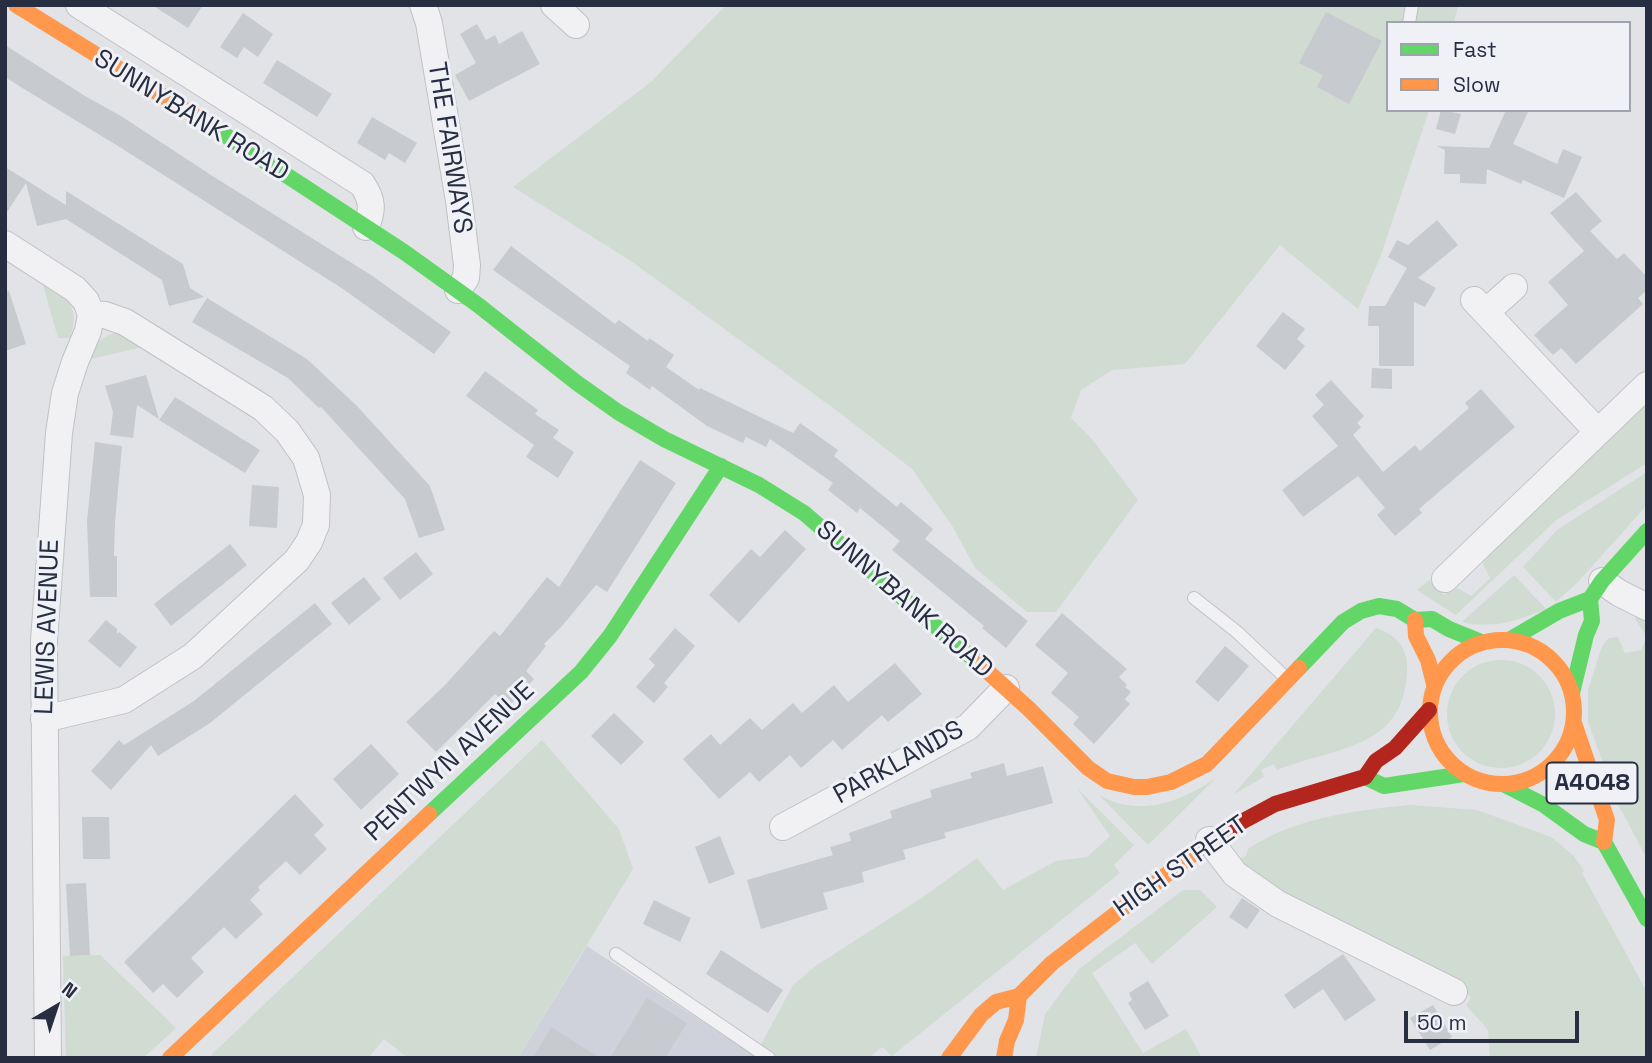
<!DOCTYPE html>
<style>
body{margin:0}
#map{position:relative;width:1652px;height:1063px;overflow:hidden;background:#e1e3e7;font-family:"Space Grotesk",sans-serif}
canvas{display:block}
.frame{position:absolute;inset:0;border:7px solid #272e41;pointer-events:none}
.legend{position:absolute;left:1386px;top:21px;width:245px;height:91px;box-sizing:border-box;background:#eff1f7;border:2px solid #9fa3ae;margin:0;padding:9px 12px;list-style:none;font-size:21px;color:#272e41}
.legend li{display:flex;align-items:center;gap:14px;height:35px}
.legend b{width:35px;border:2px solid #9fa3ae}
.north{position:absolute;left:21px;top:972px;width:70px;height:70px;-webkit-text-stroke:5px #eff1f7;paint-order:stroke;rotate:39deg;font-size:19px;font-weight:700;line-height:28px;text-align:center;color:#272e41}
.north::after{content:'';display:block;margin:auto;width:24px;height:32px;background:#272e41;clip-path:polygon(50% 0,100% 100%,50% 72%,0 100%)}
.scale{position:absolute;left:1404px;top:1011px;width:175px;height:32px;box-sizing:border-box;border:4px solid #272e41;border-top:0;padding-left:9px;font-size:21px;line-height:24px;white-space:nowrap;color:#272e41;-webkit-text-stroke:5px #eff1f7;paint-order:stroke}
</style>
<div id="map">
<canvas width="1652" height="1063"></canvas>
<div class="frame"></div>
<ul class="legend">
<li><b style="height:9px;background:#63d668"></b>Fast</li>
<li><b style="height:9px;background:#ff974d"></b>Slow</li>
</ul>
<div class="north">N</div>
<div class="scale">50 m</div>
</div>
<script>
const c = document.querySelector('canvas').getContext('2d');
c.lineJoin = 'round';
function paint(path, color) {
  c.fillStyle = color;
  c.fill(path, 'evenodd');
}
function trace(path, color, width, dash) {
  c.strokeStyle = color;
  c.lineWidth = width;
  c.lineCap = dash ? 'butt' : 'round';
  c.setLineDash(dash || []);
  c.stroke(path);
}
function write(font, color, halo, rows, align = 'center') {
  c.font = font + ' "Space Grotesk",sans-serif';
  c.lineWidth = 6;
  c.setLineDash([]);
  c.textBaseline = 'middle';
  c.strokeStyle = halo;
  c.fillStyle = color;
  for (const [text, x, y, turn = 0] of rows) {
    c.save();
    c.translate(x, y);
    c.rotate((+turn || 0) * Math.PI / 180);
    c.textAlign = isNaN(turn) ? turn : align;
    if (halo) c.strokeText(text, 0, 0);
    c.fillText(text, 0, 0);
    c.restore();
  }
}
paint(new Path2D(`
 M587,946L755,1056L757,1058H518Z`), '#cfd2da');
paint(new Path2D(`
 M726,5H1458L1454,23H1388V110H1429L1381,255L1358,309L1280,245L1185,364L1112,370L1081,390L1071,418L1091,438L1138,500L1056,612H1027L975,568L953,527L912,469L836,410L631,261L513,187L651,82Z
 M42,281C67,296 81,308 70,338H58Z
 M123,332L147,346L87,360C95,343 104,333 123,332Z
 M1647,399V463L1555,521L1456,615L1417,590L1429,580L1444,595L1456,587L1471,596L1490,578L1483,564L1486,555Z
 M1647,472V505L1579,581L1556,602L1523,567L1557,530Z
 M1514,575L1546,609C1516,621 1494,629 1462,622Z
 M1645,597H1647V859L1618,804L1588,722V690L1602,646L1609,638L1618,637L1625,653L1641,650L1647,637L1635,619Z
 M1376,628C1394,634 1407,646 1407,666C1407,750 1337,746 1277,770L1274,764L1261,770L1264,777L1234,794Z
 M1447 714a54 54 0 1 1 108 0a54 54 0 1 1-108 0Z
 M542,740L619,829L633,869L518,1058H408L384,1039L368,1058H214L211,1055Z
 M1216,778L1148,845L1099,795C1139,818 1181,802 1216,778Z
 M1077,788L1134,845L1114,865L1120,873L892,1056L882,1047L869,1058L755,1056L793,985L817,965L923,897L977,858L1003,890L1056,861L1087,857L1110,836Z
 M1410,805L1477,810L1551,837L1573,855L1584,871L1582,873L1647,992V1058H1490L1488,1030L1466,1005L1471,998L1461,985L1288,897L1237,860L1246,856L1248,849C1294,818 1356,810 1410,805Z
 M1183,890H1200L1217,907L1152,964L1135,943L1092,973L1143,1053L1186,1029L1202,1058H1036L1045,1014L1079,969Z
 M100,955L176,1028L143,1058H66L63,956Z`), '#d0dbd2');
paint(new Path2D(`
 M152,5H203L188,28Z
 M1326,12L1382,41L1349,104L1317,87L1323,75L1299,63Z
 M243,13L273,34L258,57L244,47L237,58L220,47Z
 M477,24L486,40L495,35L499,44L522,31L540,64L469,101L455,75L476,63L460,34Z
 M5,45L85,96L121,116L214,177L371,275L451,332L434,354L343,289L118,146L24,89L5,77Z
 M277,60L332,94L317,117L263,83Z
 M1441,110L1461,114L1455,134L1436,129Z
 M1506,110H1529L1513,144L1557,164L1563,149L1582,157L1564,198L1523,180L1521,184L1487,169L1486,184L1460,183V174H1444L1445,150L1437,146L1489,148Z
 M372,117L417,143L405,163L389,153L385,160L357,143Z
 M5,167L66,205V191L183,264L190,288L204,297L169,306L162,280L66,219L37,226L26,183L5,215Z
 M1576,192L1602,221L1590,231L1617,259L1624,253L1647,277V290L1638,298L1643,304L1576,364L1561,348L1553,355L1534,335L1568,305L1548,282L1584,251L1550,213Z
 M1437,220L1458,245L1418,278L1436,288L1425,307L1414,302V366H1379V326H1368L1369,306H1385L1407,268L1388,257L1397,240L1408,245Z
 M511,246L615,324L619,320L648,341L649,338L674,355L666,367L699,390L700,388L793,433L800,423L838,450L834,456L897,507L901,502L933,529L925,539L1028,621L1006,648L982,628L984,626L892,550L900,541L860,508L857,513L828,490L833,483L770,439L766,447L746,437L743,443L707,426L652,386L650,390L626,373L630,366L493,270Z
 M9,291L26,344L5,351V292Z
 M207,298L307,359L357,406L430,486L445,530L419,538L405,499L321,407L319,408L288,378L192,322Z
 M1283,312L1305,329L1297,339L1305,346L1285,370L1256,346Z
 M1372,368L1392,369V389L1371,388Z
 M485,371L538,410L535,414L559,430L553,438L574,452L558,478L526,457L534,445L466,396Z
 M146,375L159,419L137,405L133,438L110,435L113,412L105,386Z
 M1331,380L1364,416L1357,423L1361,427L1353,435L1383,472L1415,445L1420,451L1469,408L1465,403L1481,389L1515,427L1419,509L1422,513L1395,536L1377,515L1385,508L1358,476L1303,517L1282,490L1338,446L1312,416L1324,405L1315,395Z
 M175,397L260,450L245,473L159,420Z
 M95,442L122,446L115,522L114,556H117V597H90L87,521Z
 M640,460L676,483L607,592L596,585L562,626L544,644L546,646L526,671L534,679L509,706L495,694L436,752L406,722L445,685L494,631L500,636L547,577L559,587Z
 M252,485L279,487L277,528L249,526Z
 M785,530L806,549L739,623L709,595L751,549L760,557Z
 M230,544L247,565L171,626L154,604Z
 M416,552L433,574L400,600L383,578Z
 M364,577L381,599L349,625L331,603Z
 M315,603L332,624L210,723L158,756L151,745L111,790L91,771L119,740L124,745L194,701Z
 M1062,613L1127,669L1119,677L1127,685L1125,687L1131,692L1125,699L1130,704L1094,744L1073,724L1079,717L1051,693L1068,673L1035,645Z
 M106,620L117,629V634L119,632L137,647L120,668L88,641Z
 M675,628L695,646L664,683L668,687L654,703L636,687L655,665L649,659Z
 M1225,646L1249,666L1218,702L1195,682Z
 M895,663L922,694L888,722L882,715L842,750L833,740L801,768L790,755L759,782L750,772L719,799L683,759L711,734L720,745L750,718L762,730L793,703L802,713L834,685L848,702Z
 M614,713L644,742L621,765L591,736Z
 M371,744L399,774L361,810L333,779Z
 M1004,763L1007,776L1043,766L1053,803L944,833L946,838L903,850L906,859L862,872L864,882L823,893L828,909L761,929L747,880L833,855L830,847L851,841L849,833L892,818L890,811L932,797L930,790L972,778L970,773Z
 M295,794L324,825L314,835L327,849L300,875L286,861L258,887L260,890L250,900L263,914L236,939L224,927L191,958L204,972L177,998L163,984L153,993L124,962Z
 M82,817H109L110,859H83Z
 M720,836L735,874L709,884L695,847Z
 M86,883L90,955L70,956L66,884Z
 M1242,898L1260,910L1247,929L1229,917Z
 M654,900L691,918L680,942L643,924Z
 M721,950L783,990L768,1013L706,974Z
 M1343,954L1376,1000L1345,1021L1323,989L1294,1009L1284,995Z
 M1148,981L1169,1016L1145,1030L1128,1003L1132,1000L1129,993Z
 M647,998L687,1023L665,1058H610Z
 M1433,1005L1452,1037L1430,1050L1410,1018Z
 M551,1027L600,1058H533Z`), '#c7cace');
const lane = new Path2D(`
 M1409,23L1412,5
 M1194,598L1237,632L1285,677
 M616,954L769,1058`);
const street = new Path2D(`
 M79,5L362,184C373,200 373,210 366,227
 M423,5L429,23L459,201L467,265L466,278L458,290
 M554,5L576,25
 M5,244L75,289L86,301L91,314L88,331L75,362L65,393L59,433L44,641L48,1058
 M1474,300L1598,432
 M1486,312L1514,287
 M1445,579L1647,385
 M1602,581L1619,593L1647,607
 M44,719L124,700L193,656L297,560L309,542L316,525L317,495L306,458L287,431L263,408L125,322L105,315L91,314
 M783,827L968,727L1006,688
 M1209,840L1235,874L1278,904L1454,992`);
trace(lane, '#bfc1c5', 14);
trace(street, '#bfc1c5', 28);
trace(lane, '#f1f1f3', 12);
trace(street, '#f1f1f3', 26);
trace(new Path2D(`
 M208,124L404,252L478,305L577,383L618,412L664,439L759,485L804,513L976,661
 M1511,639L1559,611L1590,599
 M1299,668L1343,622L1361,611L1379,606L1397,609L1415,620L1432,619L1449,629L1481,642
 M1572,693L1586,635L1592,621L1590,599L1602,581L1647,531
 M1365,777L1384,786L1464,774
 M1503,784L1544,805L1584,834L1604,842L1647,919
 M429,814L581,672L610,636L721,466`), '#63d668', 16);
trace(new Path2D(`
 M16,5L208,124
 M1415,620L1416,636L1428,660L1434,684
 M1430 712a72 72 0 1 1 144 0a72 72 0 1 1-144 0Z
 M976,661L1029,709L1088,768L1107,781L1134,787H1147L1171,782L1207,764L1299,668
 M1574,723L1607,820L1604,842
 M170,1058L429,814
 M949,1058L981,1015L996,1002L1019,996L1052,963L1219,834
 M1004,1058L1007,1041L1016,1020L1019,996`), '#ff974d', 16);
trace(new Path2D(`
 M1219,834L1275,804L1365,777L1376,761L1395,748L1429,710`), '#b3261e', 16);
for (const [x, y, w] of [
 [1592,783,91]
]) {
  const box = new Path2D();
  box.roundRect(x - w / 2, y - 20.5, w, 41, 5);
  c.fillStyle = '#eff1f7';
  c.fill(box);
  trace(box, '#272e41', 2);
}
write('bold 24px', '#272e41', null, [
 ["A4048",1592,783]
]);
write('26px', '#272e41', '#eff1f7', [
 ["SUNNYBANK ROAD",191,116,32],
 ["THE FAIRWAYS",449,148,81],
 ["SUNNYBANK ROAD",904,600,41],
 ["LEWIS AVENUE",48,627,-88],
 ["PENTWYN AVENUE",450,762,-43],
 ["PARKLANDS",899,763,-29],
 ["HIGH STREET",1181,867,-35]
]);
</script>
